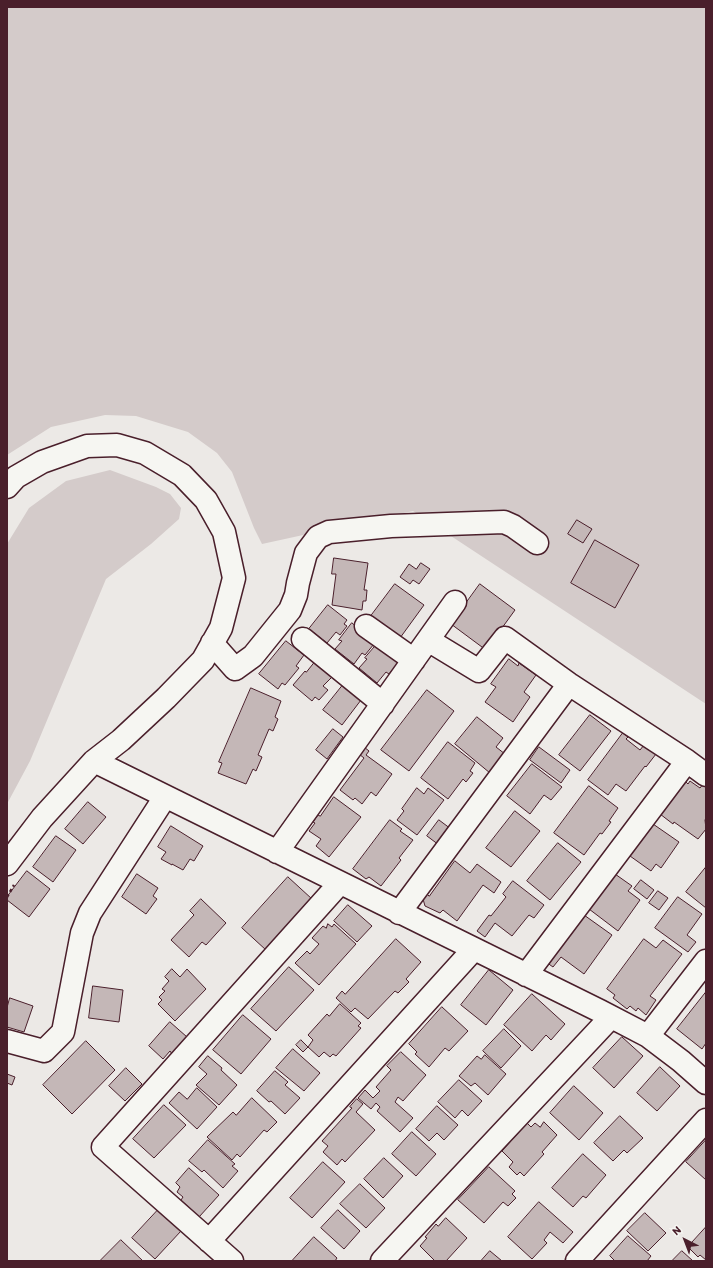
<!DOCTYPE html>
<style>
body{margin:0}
#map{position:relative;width:713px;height:1268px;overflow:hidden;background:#ece9e6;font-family:Itim,sans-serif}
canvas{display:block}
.frame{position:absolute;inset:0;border:8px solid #4a1f2b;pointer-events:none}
.north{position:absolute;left:665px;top:1220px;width:40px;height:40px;-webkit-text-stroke:3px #f6f6f2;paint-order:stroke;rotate:318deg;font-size:11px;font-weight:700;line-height:16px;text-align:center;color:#4a1f2b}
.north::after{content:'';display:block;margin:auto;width:14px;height:18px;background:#4a1f2b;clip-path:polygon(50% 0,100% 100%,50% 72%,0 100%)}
</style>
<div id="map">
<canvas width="713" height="1268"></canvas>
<div class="frame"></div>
<div class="north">N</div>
</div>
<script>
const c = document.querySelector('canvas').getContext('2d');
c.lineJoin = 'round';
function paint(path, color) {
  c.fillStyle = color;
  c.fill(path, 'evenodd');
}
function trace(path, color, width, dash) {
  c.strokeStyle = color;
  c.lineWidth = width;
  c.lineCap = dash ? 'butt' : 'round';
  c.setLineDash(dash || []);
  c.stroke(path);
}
paint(new Path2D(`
 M7,7H706V704L413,511L262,544L254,528L232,472L217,453L188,432L136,416L105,415L51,427L7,455Z
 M110,470L156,487L170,494L181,508L179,519L151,544L106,579L30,761L7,804V544L29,508L66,481Z`), '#d4cbca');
const building = new Path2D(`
 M577,520L592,529L583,543L568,534Z
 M595,540L639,565L615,608L571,583Z
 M334,558L368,563L364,590H367L366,601H363L362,610L332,605L336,574H332Z
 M421,563L430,569L419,584L413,580L410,584L400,577L409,564L416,569Z
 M395,584L424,605L400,638L371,616Z
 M480,584L515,610L486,650L451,624Z
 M328,605L347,620L344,624L347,626L340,635L336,632L327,643L309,629Z
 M352,623L370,638L374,644L365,655L362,653L354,664L335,649L342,641L339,640Z
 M286,641L304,655L296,666L299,668L285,685L282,683L278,689L259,674Z
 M378,643L398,663L389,674L386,672L377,683L359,668L367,659L365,658Z
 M509,659L518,666L519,663L536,675L524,692L530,697L513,722L485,702L496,687L491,684Z
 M315,662L332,677L323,686L328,690L319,700L315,697L312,701L293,685L305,671L306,672Z
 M343,685L361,700L342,725L323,710Z
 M251,688L281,701L275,717L278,719L273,731L269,729L258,755L262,757L256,771L253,769L246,784L218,773L222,763L219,762Z
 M427,690L454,711L409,771L381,750Z
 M590,715L611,731L580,771L559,755Z
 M477,717L503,738L496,747L505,754L490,773L455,744Z
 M333,729L343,737L327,759L316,750Z
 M623,733L628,737L626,739L640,750L644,745L656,754L646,767L645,766L626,791L616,784L608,795L588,780Z
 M448,742L475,763L470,771L473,773L466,782L463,779L448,799L421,778Z
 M364,747L369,751L366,755L392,774L376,796L371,792L362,804L355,798L353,800L340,790L364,758L359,754Z
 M539,747L570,770L561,783L530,760Z
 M532,764L562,787L551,800L544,795L530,814L507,796Z
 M685,781L688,784L690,781L700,788L703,784L706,786V818L705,820L706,829L698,839L674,822L673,824L660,814Z
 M589,786L618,808L609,821L611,822L602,834L600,833L584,855L554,833Z
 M417,788L424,794L428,788L444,800L417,835L397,820L404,811L402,809Z
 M334,797L361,817L329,857L316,846L321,839L309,831L315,823L313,822L318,815L320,816Z
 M88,802L106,817L83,844L65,829Z
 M515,811L540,831L511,867L486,848Z
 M390,820L402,829L400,831L413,840L399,858L401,860L381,886L369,877L366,879L353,869Z
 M439,820L451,829L439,845L427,836Z
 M653,824L679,842L661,868L656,864L651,871L630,856Z
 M171,826L203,846L194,861L190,859L183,870L172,864V865L161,859L166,852L158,847Z
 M56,836L76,850L53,882L33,867Z
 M558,843L581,862L550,900L527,881Z
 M455,861L470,873L477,864L501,882L494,893L483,885L457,921L443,910L440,913L425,906L423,899L427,894L429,896Z
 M706,867V908L686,892Z
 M27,871L50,889L29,917L7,900V897Z
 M137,874L158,888L153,896L157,899L146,914L122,897Z
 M615,874L632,886L628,891L640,900L618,931L589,909Z
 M288,877L312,899L266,950L242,928Z
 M641,880L654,890L647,899L634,889Z
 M513,881L544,905L534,918L529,915L512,936L495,923L485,937L477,931L489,915L491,916L506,897L503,894Z
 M658,891L668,898L659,910L649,903Z
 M678,897L702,914L687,935L696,942L688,952L655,928Z
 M201,899L226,923L206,945L202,942L189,957L171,940L194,915L190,911Z
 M348,905L372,926L357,942L334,921Z
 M584,915L612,935L584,974L561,957L553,967L546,962Z
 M328,924L332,927L334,924L356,944L319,985L295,963L307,951L310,954L319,944L312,938L323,926L326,928Z
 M396,939L421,962L406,979L409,982L398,993L395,991L368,1019L355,1008L351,1012L336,998L342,991L345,994Z
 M644,939L656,948L663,940L682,954L650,996L656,1000L646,1015L638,1008L636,1011L630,1006L627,1009L613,998L615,995L607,989Z
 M289,967L314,990L276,1031L251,1009Z
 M172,969L180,977L187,969L206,989L175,1021L158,1004L162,1000L159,997L165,991L162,989L169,981L165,977Z
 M489,970L513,990L486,1025L461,1005Z
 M93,986L123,990L119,1022L89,1018Z
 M706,992V1043L702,1049L677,1029Z
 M532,994L565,1024L551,1040L546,1035L532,1051L504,1025Z
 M10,998L33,1006L24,1032L7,1027V1008Z
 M340,1004L361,1023L358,1026L361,1028L336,1056L333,1054L330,1057L324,1052L319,1057L308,1047L313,1040L308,1035L327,1014L329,1016Z
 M442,1007L468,1031L449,1051L445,1048L429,1067L415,1054L417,1052L409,1044Z
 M243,1015L271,1039L241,1074L213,1050Z
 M170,1022L187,1037L172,1054L170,1051L163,1059L149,1046Z
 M504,1029L521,1046L501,1068L483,1051Z
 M622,1037L643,1056L614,1088L593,1068Z
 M301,1040L308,1047L303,1052L296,1045Z
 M86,1041L115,1070L72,1114L43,1085Z
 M293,1049L320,1073L304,1091L276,1068Z
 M401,1052L426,1075L403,1101L398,1097L395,1102L413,1118L400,1132L377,1111L380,1107L376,1103L371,1109L358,1098L365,1090L373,1098L380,1091L376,1087L391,1070L387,1066Z
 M485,1055L506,1074L488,1095L475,1083L471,1086L459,1076L477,1056L481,1059Z
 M208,1056L222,1068L221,1070L237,1085L219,1105L196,1085L207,1074L199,1067Z
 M660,1067L680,1086L657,1111L637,1093Z
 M126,1068L142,1084L125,1101L109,1086Z
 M275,1071L288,1082L285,1085L300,1098L285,1114L271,1101L269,1102L257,1091Z
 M7,1074L15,1077L12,1085L7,1083Z
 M459,1080L482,1101L468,1116L462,1110L455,1118L438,1102Z
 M574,1086L603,1113L579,1140L550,1113Z
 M197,1088L217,1107L197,1129L169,1103L179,1092L187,1099Z
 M252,1098L277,1122L267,1132L264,1130L240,1157L237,1154L232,1160L207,1137L233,1112L236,1115Z
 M357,1099L363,1104L356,1112L375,1130L345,1162L342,1159L337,1165L323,1152L328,1146L322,1141L352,1108L350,1107Z
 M164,1105L186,1125L154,1158L133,1139Z
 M437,1106L458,1125L444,1140L437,1133L429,1141L416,1129Z
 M620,1116L643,1138L627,1153L624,1150L613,1161L594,1143Z
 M544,1122L557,1135L542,1152L544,1154L524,1176L520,1172L517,1175L509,1167L513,1162L502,1151L527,1123L531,1127L535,1123L540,1127Z
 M412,1132L436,1154L416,1176L392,1154Z
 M208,1140L235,1164L232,1166L238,1171L223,1188L204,1170L202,1172L189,1161Z
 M706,1140V1180L686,1162Z
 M583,1154L606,1175L586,1198L583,1196L573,1207L552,1188Z
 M384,1158L403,1176L383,1198L364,1179Z
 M323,1162L345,1182L312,1218L290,1198Z
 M489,1167L515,1191L512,1194L516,1198L508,1206L503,1202L484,1223L458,1200Z
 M189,1168L219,1195L199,1217L181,1200L183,1197L177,1192L180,1187L176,1183Z
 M360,1184L385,1208L366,1228L340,1204Z
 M539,1202L573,1232L563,1243L550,1232L544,1240L547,1243L532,1259L508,1237Z
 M158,1210L181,1231L155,1259L132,1238Z
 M338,1210L360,1231L344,1249L321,1228Z
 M645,1213L666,1233L648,1251L627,1231Z
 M446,1218L467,1238L446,1261H435L420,1246L427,1238L425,1237L436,1224L438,1226Z
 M706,1227V1260L700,1255L698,1257L688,1247Z
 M628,1236L651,1256L647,1261H615L610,1256Z
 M314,1237L337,1258L335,1261H292Z
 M121,1240L143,1261H100Z
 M490,1251L502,1261H481Z
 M682,1251L693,1261H672Z`);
paint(building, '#c4b7b7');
trace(building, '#4a1f2b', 1);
const minor = new Path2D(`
 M7,487L16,477L42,462L87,446L117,445L145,453L182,475L206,500L224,532L234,578L221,628L203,660L166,698L121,740L94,761L42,818L7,864
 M366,626L414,660
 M303,639L383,704
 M428,640L479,671L505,638L569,684L687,761L706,775
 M212,643L235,669L253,656L290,610L296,595L298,583L306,553L318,537L329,532L391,526L504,522L513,526L537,543
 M94,761L600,1011L648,1036L681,1061L706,1083
 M277,852L455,602
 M399,913L569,684
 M526,975L687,761
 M648,1036L706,961
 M7,1041L44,1051L63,1032L82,933L90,913L165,797
 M209,1241L474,949
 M232,1261L103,1147L340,883
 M382,1261L611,1017
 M577,1261L706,1120`);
trace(minor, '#4a1f2b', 25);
trace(new Path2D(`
 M7,897L14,885`), '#4a1f2b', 2.5, [3, 3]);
trace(minor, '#f6f6f2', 22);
</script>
